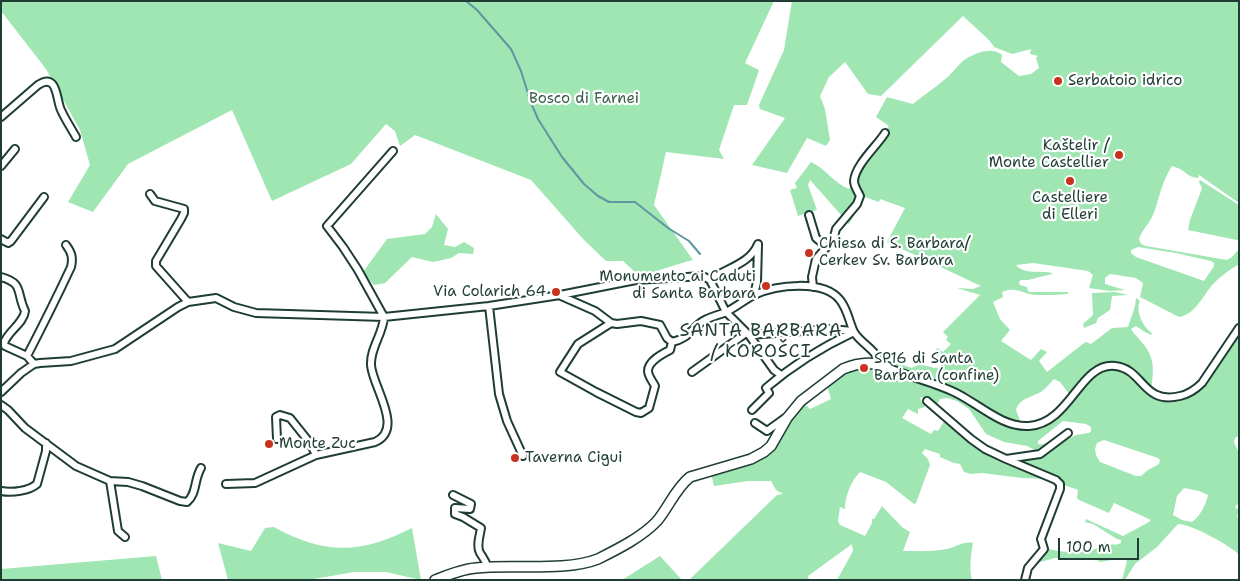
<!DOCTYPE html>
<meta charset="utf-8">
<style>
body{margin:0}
#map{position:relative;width:1240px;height:581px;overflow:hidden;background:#fff;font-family:"Shantell Sans",sans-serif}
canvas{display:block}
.frame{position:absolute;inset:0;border:2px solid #1f3d34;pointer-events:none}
.scale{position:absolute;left:1058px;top:538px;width:81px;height:22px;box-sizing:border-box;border:2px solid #1f3d34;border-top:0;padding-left:6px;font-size:15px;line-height:18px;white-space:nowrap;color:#1f3d34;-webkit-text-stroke:4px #fff;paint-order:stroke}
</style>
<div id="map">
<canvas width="1240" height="581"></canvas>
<div class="frame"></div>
<div class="scale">100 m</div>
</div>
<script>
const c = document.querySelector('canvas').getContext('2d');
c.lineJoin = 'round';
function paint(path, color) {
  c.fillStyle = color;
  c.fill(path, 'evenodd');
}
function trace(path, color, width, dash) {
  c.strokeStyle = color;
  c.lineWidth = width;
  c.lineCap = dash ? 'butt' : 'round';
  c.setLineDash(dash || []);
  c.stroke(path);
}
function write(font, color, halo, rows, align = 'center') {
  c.font = font + ' "Shantell Sans",sans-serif';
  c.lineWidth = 4.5;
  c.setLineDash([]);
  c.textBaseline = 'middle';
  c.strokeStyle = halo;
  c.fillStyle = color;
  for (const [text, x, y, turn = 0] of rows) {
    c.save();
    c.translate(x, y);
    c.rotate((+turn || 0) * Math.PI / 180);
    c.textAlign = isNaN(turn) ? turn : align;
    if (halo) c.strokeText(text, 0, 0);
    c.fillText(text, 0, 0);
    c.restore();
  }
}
paint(new Path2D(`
 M1,1H774L745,63L759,70L747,105H734L719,150L724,159L666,152L654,205L693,260C675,264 654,274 637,274L623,261H606L584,240L531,180L415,135L400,146L395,131L386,124L351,164L272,201L232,110L128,164L93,212L68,202L90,165L80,130L46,69L1,11Z
 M792,1H1239V203L1199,175L1198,178C1188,177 1187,173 1180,169C1178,168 1175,167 1172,166C1161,183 1160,197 1153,215C1149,224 1142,230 1139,239L1141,244L1146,246L1227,260L1232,257L1239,249V264C1229,270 1221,276 1213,284C1203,295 1196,314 1179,317L1140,297L1143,283L1136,278L1110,274L1105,278V284L1125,290L1110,291L1089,288L1093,275L1088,271L1033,263L1016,265C1024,275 1041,270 1052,273V274L1028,280H1021L1019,282L1020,285L1027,287L1028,291L1030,292H1068V294C1057,295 1046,295 1036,295C1021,294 1018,286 1002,292L1003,297L993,302L1000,319L1010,330L1001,341L1031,360L1041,349L1047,352L1039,361L1047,372L1084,343L1086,342L1091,344L1112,328L1128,327L1135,306L1136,298L1140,301C1135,311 1143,327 1152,333L1151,335L1145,332L1136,326L1131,329C1136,337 1144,343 1148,351C1155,362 1153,377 1151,389C1146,384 1141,377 1135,372C1109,347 1086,375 1070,395L1060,382L1054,379C1050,383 1046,388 1042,391C1032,398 1020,397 1016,410L1021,423L1003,417L969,394L887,364L888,360L912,368C920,361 929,368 938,368L941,365V361L933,355L937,348L943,352L951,344L946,340L948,337L943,332L980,295L957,288L973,289L981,286L887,242L905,208L880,199L879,202L865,197L849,224L810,180L808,185L817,210L798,216L790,190L797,188L795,183L811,162C826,169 834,183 849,189L863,155L889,126L876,117L887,97L913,104C923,95 934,89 944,80C951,75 957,66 963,61C974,53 992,46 1002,55L1001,62L1019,76L1031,74L1039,68L1036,58L1038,56L1030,54L1031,49L1012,54L994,47L990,41L963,16L881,96L868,94L845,62L829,77L820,96L825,109L830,140L826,146L807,138L787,173L752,165L785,118L760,109L759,105L784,50ZM1138,247L1176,253L1211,261L1214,263V266L1204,281L1136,257L1131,253V250Z
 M1200,180L1239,205V241L1237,240L1188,230L1190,220L1201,191L1202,188L1199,182Z
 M436,214L448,229L444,245L455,247L464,242L474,248L473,254L459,253L451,258L433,262L412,257L385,283L374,285L363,272L387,239L425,234L432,227Z
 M1115,292L1128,295L1112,296L1110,310L1098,318L1096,323L1084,328L1083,324L1093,315L1092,293Z
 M1239,333V436L1235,438L1234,442L1239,453V501L1235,508L1239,509L1237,517L1239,518V554C1228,545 1192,524 1178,524L1157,547L1135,564L1125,580H1122L1127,561L1123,558L1100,562L1097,560L1055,558L1033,564L1045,548C1058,552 1095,557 1102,543L1104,542C1110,544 1115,546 1121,543V540L1117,539L1093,524L1085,522L1086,519L1123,536L1149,522L1151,520L1114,503L1109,513L1079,500L1077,498L1078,490L1047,479L1022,478L982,473L971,474L964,472L960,464L954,463L940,457V454L925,449L922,453L928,459L930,465L916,503L914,504L886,482L860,472C851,481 845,496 845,509L840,507L838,521L840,525L865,536L872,523V519H874L882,506L902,527L910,532L903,551C918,551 932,552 947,549C957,547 963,541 973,543C971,554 969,569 972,580H837L853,551L852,544L808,576L809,580H689L777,495L783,494L776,490L771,481H748L714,486L711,473L753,460L782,431L803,403L810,409L831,399L827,386L839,374L865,366L895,377L898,374L929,388L948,392V395C953,397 960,398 965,401C981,409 994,423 1011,428C1046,438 1062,413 1081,389C1087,382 1095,372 1104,369C1136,360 1150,425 1194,394C1201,389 1206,380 1210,373C1220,360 1229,346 1239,333ZM921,397L934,406L937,405L940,399L947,398L957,401L969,409L986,434L1004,442L1027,446L1038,452L1054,441L1052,439C1047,443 1044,445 1038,444V441L1063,421L1086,424L1091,427V431L1089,433L1076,435L1064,441L1043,455L1021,462L1013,467C987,459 963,439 945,420L938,431L934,430L931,434L902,418L908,409L918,414V409L925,407L920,398ZM1104,440L1158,458L1160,460L1159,464L1148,470L1141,476H1136L1100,462L1096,455L1095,449L1097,443ZM1184,488L1199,491L1208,495C1206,505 1200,516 1192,522L1182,520L1173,515L1177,496Z
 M274,527C325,555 361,554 412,528L421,580L386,572H354L308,580H228L218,543L251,551L265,528Z
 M156,556L162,580H1V569Z
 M660,556L682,580H622Z`), '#9fe6b3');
trace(new Path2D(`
 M466,1L477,10L511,49L521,71L531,103L538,119L562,157L584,184L598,196L609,202H635L668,228L689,241L700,254`), '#5e96a1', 2);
const street = new Path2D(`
 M1,117L38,85C58,72 56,100 61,110C65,119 71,128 76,137
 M1,166L15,149
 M150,194L155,201L184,209V213L181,219L156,261V266L188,302
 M809,215L816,238L826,246
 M1,239L8,243L11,241L44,197
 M1,277C24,283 16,293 25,311C24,323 8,331 4,343L5,346L27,356L34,364
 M710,280C726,268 750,264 758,244
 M813,287L812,277L816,259L833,240L836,229L857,204L860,196C858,192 854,186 854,181C855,165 877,146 885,133
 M754,295L757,282L758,245
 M561,296L595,311L611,323L617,324L641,321L660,325L667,338L672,342C688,339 691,329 703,321C710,317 717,315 724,313C735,308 744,300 754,295C776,285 823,279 840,300C848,310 849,322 854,332C861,344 878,350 879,364
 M489,306L499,394L507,421L523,456
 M611,323L578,344L560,372L596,392L636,412L641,413L649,408L655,386C653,382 648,376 648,371C648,361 662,354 670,350L672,342
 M749,335L830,329L853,331
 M27,356C42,327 57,297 71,267C73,258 72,253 66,245
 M887,367C909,377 933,382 954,392C978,403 1002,428 1029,426C1071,423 1080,362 1115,366C1144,369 1142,405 1180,396C1189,394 1195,390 1202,383L1239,328
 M692,372L746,333
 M1,392L21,373L34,364L40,363L71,361L115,349L178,307L188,302L216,298L234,307L256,313L384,317L489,306L560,295L636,280L703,276L710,280L726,312L749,335L774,370L781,375
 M927,401L971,439L985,449L1006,459L1040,454L1068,433
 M1,405L8,410L25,428L76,466L110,481L128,482L142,486L180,501L187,502C197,494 194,479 201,468
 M752,410L769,393L766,388C793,365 822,347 854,332
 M755,423L767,431L785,418
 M277,439L276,417L280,415L290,418L310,443L316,455
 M1006,459L1056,480L1060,484V489L1041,539L1044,549L1028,568L1025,580
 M110,481L118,531L125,537
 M226,484L255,483L316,455L375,442C405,429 372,386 371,365C370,348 383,334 384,317L358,270L343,247L327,226L393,151
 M1,491C12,493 29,491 37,484L46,451V443
 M453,495L471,504L470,509L455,508V514L463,517L481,528C480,535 476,546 480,553C483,558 486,560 487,567`);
const secondary = new Path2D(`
 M435,580C448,575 462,569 476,568C512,564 565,572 598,559C618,549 642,537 657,521C669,507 675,489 690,477L751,459L764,452L771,446L787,418L801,401L843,369C857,363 872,361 887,367`);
trace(street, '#1f3d34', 10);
trace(secondary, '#1f3d34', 12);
trace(street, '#fff', 6);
trace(secondary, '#fff', 9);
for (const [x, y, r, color] of [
 [1058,81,5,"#c8321e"],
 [1119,155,5,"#c8321e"],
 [1070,181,5,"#c8321e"],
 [809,253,5,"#c8321e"],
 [766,286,5,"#c8321e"],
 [556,292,5,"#c8321e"],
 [864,368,5,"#c8321e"],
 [269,444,5,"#c8321e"],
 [515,458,5,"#c8321e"]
]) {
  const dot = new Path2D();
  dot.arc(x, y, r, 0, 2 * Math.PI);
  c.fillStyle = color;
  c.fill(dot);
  trace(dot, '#fff', 2);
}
write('15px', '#1f3d34', '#fff', [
 ["Serbatoio idrico",1068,81],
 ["Kaštelir /",1109,146,"right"],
 ["Monte Castellier",1109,163,"right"],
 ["Castelliere",1070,198,"center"],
 ["di Elleri",1070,215,"center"],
 ["Chiesa di S. Barbara/",819,244],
 ["Cerkev Sv. Barbara",819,261],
 ["Monumento ai Caduti",756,277,"right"],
 ["di Santa Barbara",756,294,"right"],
 ["Via Colarich 64",546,292,"right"],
 ["SP16 di Santa",874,359],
 ["Barbara (confine)",874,376],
 ["Monte Zuc",279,444],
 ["Taverna Cigui",525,458]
], 'left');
write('15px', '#395f4d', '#fff', [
 ["Bosco di Farnei",584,99]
]);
c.letterSpacing = '1px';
write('18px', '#1f3d34', '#fff', [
 ["SANTA BARBARA",761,331],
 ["/ KOROŠCI",761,352]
]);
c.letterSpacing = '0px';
</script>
